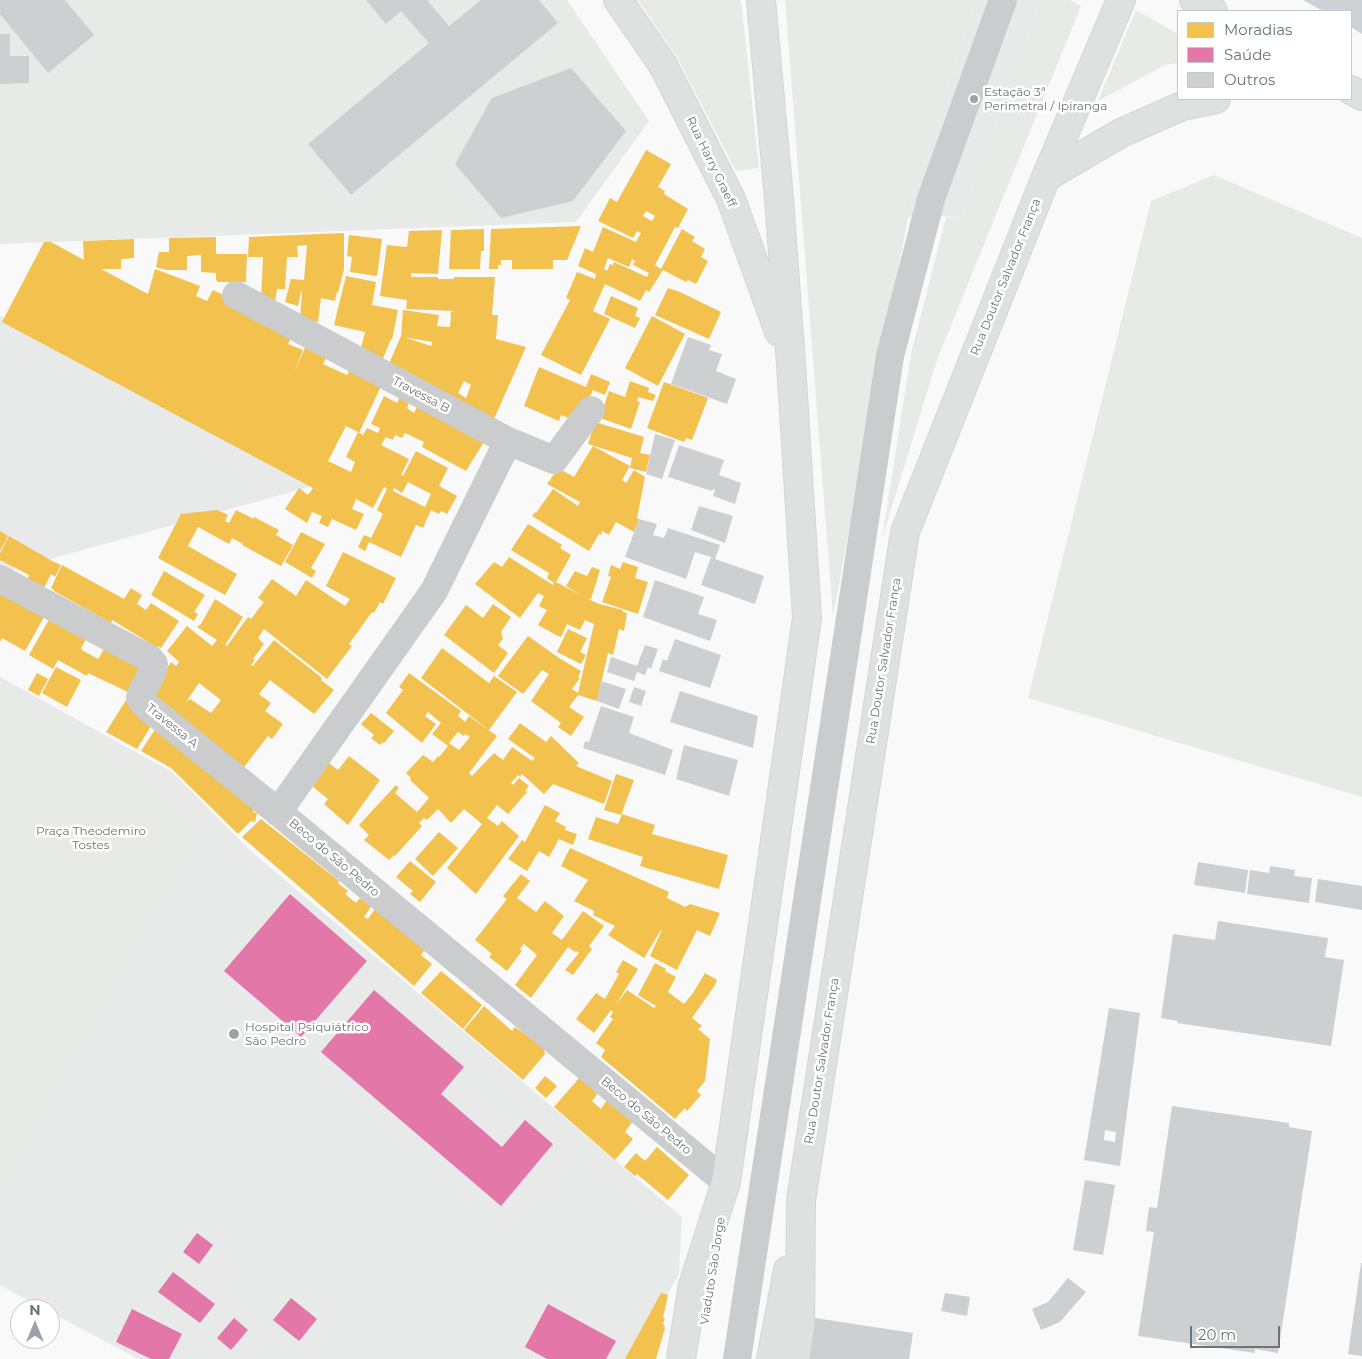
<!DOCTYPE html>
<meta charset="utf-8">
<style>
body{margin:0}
#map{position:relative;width:1362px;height:1359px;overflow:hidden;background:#f9f9f9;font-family:Montserrat,sans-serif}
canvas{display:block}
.legend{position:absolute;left:1177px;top:10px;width:175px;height:90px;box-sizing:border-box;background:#fff;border:1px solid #c3c8cc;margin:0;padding:6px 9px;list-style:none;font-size:15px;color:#68757f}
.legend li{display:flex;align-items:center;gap:10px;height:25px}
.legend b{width:25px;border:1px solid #c3c8cc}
.north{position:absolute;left:10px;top:1299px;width:50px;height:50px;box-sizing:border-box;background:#fff;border:1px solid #c3c8cc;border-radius:50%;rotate:0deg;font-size:14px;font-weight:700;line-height:20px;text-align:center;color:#68757f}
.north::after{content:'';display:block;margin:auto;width:18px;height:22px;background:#9ba3aa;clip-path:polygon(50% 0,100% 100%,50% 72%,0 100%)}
.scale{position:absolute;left:1190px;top:1326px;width:90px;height:22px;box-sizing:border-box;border:2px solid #68757f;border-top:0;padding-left:6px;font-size:15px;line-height:18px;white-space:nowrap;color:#68757f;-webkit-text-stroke:4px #fff;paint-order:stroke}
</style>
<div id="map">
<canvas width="1362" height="1359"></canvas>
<ul class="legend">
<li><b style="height:14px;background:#f2c14e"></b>Moradias</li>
<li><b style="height:14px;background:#e377a8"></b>Saúde</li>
<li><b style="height:14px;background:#cecfd0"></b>Outros</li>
</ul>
<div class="north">N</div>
<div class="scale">20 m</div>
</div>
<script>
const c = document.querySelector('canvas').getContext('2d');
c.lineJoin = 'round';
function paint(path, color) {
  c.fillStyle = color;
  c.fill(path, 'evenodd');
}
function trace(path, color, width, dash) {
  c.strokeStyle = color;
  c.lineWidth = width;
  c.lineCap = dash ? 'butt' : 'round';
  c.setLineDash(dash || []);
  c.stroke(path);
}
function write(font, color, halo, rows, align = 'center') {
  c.font = font + ' Montserrat,sans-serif';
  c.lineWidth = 5;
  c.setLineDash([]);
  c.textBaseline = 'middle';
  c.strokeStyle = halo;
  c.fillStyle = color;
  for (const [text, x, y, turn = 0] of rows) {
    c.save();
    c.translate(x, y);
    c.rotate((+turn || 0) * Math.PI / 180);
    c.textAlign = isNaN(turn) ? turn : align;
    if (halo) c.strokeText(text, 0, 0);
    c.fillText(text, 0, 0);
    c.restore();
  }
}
paint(new Path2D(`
 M975,0H1041L962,216L908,217L912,199Z
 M0,316L313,486L0,573Z
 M0,677L172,772L252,852L682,1217L679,1274L630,1359H138L50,1312V1309H44L0,1285Z`), '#e8e9e9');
paint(new Path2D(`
 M0,0H567L649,121L576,222L0,244Z
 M638,0H741L759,168L736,171L677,57Z
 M785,0H975L912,199L908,217L833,616Z
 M1041,0H1070L1081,6L937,360L882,539L911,354L946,217L962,216Z
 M1136,10L1178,34V63L1165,65L1098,101Z
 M1214,175L1362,238V797L1028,698L1151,201Z
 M0,683L167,776L209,814L0,1190Z`), '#e8eae7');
paint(new Path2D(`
 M1303,0H1362V34L1351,27V11H1323Z`), '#ccd2d6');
paint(new Path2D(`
 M646,150L671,164L658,187L665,191L664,194L688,209L678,228L675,227L655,265L661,269L682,229L695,237L692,241L705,249L701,257L708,261L696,284L688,280L686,282L663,270L649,292L646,290L640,301L605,284L593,311L610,319L581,375L541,355L570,300L566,298L577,272L595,279L596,274L578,266L585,248L593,252L603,227L636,242L641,233L637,231L633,238L598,221L610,198L617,202ZM646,211L655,216L652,221L643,216ZM608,258L629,267L632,259L635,261L633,265L649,273L647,277L614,262L613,265L610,264L607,271L604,269Z
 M581,226L567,260H553V269H512V260H501V265H498V269H489L491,229Z
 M484,229V251H481L480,269H449L451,230Z
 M442,230L438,274L411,273V277H438V279H454V277H495L492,315H498L496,339L526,347L494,419L388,366L401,336L403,310L439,315L437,326L450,327L451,312L454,311L406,309L407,300L380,296L387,245L407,247L409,231ZM404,337L432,342L431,346ZM464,381L471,385L466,398L458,393Z
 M344,233V269L338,293L337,292L335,301L321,298L318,322L300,319L302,292H301L298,306L285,302L291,279L304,280L307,245L297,246L298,257H287L285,289H277L275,302L261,301L263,257H248L249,237Z
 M349,235L382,239L377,276L350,272L352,257L347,256Z
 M216,237V254H247L246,282H218L216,280V273L201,272V255L187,256V270H166L156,267L159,252H169V238Z
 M134,239V258L121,259V269H101L148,294L155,269L200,286L196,296L207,301L213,290L230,298L291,338L288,344L303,350L294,373L308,341L328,353L323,364L347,375L352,365L384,380L359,433L363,435L367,428L378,433L380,428L371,424L384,396L397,403L400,396L410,401L407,408L414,413L420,400L487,437L466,471L422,447L424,442L405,433L402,438L395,435L393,440L386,437L381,445L409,459L401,475L403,476L416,451L448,468L439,486L457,496L447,514L441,511L439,514L431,510L423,528L416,525L401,557L369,542L365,551L358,547L364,535L371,538L383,514L377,510L387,489L384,487L373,508L356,499L352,509L364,514L356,530L332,519L328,527L319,523L322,516L312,512L307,523L285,509L299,488L308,495L313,488L2,322L44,242H51L84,260L83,241ZM346,426L358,432L346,457L355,462L351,472L328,461ZM408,482L431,494L425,507L393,491L394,488L402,493Z
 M346,276L376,282L372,305L398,310L392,340L391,339L381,363L360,352L365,332L334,325Z
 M668,288L680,292L721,312L709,339L655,315Z
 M611,296L638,308L635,316L640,318L635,328L604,314Z
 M652,316L685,334L658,386L625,368Z
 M539,367L586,387L591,374L610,382L605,395L593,390L578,422L561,415L559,421L524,406Z
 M630,381L649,388L648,392L656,395L653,401L638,397L637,401L640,402L631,429L600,418L609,391L625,397Z
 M664,382L708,398L692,440L686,438L684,442L647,428Z
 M595,422L644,437L640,453L650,455L646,472L630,468L632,458L588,444Z
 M593,446L630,466L622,480L626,483L634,470L645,477L637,518L639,519L634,532L616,522L609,535L602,531L601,535L599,534L589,551L532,516L535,512L536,513L553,489L578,506L580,502L547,484L558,468L574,477Z
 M217,510L228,515L225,521L229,523L236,510L254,519V517L279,530L276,535L293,545L281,566L242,545L243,544L232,538L229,544L198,527L188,546L237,574L225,595L158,558L181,514Z
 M528,524L562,545L560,548L571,555L556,582L582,596L566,586L575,571L587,576L592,567L600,570L591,599H588L599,604L623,610V612L627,613L624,631L619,629L613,655L608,653L597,701L578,695L569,707L584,717L571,736L558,727L561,723L531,701L549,674L542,670L523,694L498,676L528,636L559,658L581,671L578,677L580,678L572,689L578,693L594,624L585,620L580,630L567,624L561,637L556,635L538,625L547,610L539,606L544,596L538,593L520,618L475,584L494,562L502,567L509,557L553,585L554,583L547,578L549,573L511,550Z
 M0,531L8,536L0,551Z
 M301,532L325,544L311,568L316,571L312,578L285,562Z
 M9,536L54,562L61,565L55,577L51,574L44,588L28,579L29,575L0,560V554Z
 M343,552L396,578L383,604L380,602L374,613L372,612L349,644L352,646L327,679L264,629L258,638L264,644L253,659L255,660L251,665L253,666L274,640L322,678L321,680L334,690L314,714L270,680L259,694L271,703L265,711L283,724L272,739L268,736L244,767L149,696L171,662L176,666L179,662L167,651L187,626L212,646L217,640L197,627L201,624L215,599L243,617L225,645L227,646L248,617L251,619L264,602L258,598L272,579L296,596L306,580L345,606L350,599L326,586ZM199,683L221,700L211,713L190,699L186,702Z
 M623,562L638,567L635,578L648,582L638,614L602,602L611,577L608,576L611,565L620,569Z
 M62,565L124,599L131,588L142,595L137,604L146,610L151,603L179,621L161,648L159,646L158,648L112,620L111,623L54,591V590L51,588Z
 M164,571L205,595L194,612L198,614L194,621L151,595Z
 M0,584L45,615L25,651L2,638L0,642Z
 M493,604L511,617L501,632L503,639L498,645L508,653L494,673L444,635L466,605L483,618Z
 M51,616L88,636L81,648L82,650L98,659L109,641L148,664L128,692L88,673L87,676L58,660L53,669L29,655Z
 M568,629L587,638L580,652L586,655L581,664L557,652Z
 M442,648L489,683L494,676L517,692L489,730L421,678Z
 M56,667L81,680L67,707L42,693Z
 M37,673L48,679L39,696L28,690Z
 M409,673L461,711L458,716L465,722L469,716L497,736L469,773L472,776L494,753L503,760L512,747L532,761L535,758L508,739L520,723L546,742L551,736L579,763L576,766L612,781L604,804L553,784L544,794L522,774L520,777L518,775L511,783L513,785L519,778L529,786L525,791L527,792L508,814L497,805L487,818L498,826L502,821L519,836L476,894L447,868L482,824L464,809L451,823L438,809L427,820L424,818L419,823L422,826L395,856L394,855L389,860L364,840L369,835L359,825L396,785L399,788L395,793L417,812L429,798L410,780L411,778L406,773L423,755L433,762L438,756L439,757L448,746L432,734L441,723L428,712L425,716L436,724L422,743L386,713L403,690L399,687ZM458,732L464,736L465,734L470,737L459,750L449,743Z
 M126,700L157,716L137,749L106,732Z
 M371,713L394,731L384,743L383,742L380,745L371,738L374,735L361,724Z
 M161,720L256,798L253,812L257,813L255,822L251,821L238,834L171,768L141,751Z
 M349,756L380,780L348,825L324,804L328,799L311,785L329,763L338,770Z
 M616,774L634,780L621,815L604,810Z
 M545,805L560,813L555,821L566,827L565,830L577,834L573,845L559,839L549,857L539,851L527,871L508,859L522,840L525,842Z
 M622,814L655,825L652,834L728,855L719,889L640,866L643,857L588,839L596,817L618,824Z
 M261,819L339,881L338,883L348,891L345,894L356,903L360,898L371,907L364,917L368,919L375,909L425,949L421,955L432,964L414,986L242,837Z
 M439,832L458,848L433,876L415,859Z
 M570,848L669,892L667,898L685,907L690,904L720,913L710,936L697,930L677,970L650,956L662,930H661L644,958L608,935L615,926L593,915L594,911L574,901L588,880L561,866Z
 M410,861L436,882L420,902L410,894L413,891L396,877Z
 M521,874L530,881L517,898L536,912L545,901L564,916L552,933L562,940L583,911L604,926L589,946L592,949L573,975L565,970L579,953L576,951L575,952L568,947L531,998L515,985L537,955L524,944L520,949L522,951L507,971L489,957L492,954L475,940L507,899L503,896Z
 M623,960L638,969L615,1006L627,990L654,1008L656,1006L638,995L655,963L666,969L665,971L676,977L668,992L684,1004L693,993L705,973L717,980L715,985L692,1018L702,1026L698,1029L710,1039L705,1081L697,1091L701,1095L687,1111L685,1108L675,1119L601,1057L605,1050L596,1043L613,1019L610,1017L613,1012L611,1010L594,1033L576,1019L596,993L605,999L619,974L616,972Z
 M441,971L482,1005L463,1029L421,993Z
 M484,1006L512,1031L515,1027L544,1048L545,1054L523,1080L464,1030Z
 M545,1076L557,1086L546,1098L535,1088Z
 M580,1077L598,1093L592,1101L601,1109L607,1100L633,1121L625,1132L633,1139L615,1160L554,1107Z
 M657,1147L689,1175L668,1200L637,1174L635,1176L624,1167L636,1153L645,1161Z
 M661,1293L668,1295L663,1318L665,1319L663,1323L665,1328L656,1359H625Z`), '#f2c14e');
paint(new Path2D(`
 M290,894L367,961L301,1037L224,971Z
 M374,990L464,1067L441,1094L502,1147L525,1120L553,1144L501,1206L321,1052Z
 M197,1233L213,1245L199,1264L183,1252Z
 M173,1272L215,1304L200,1323L158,1292Z
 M291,1298L317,1319L299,1341L273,1320Z
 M548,1304L616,1341L606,1359H547L525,1347Z
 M132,1309L182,1334L169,1359H151L116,1342Z
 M234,1318L248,1330L231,1350L217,1338Z`), '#e377a8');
paint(new Path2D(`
 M0,0H65L94,35L48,73L0,14Z
 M366,0H427L449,26L481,0H539L558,23L351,195L308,144L429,43L401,11L386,24Z
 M0,34H10V56H29V83L0,84Z
 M571,68L626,131L573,201L501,218L455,164L492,98Z
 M688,337L711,345L709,350L722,354L716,371L736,379L727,404L671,384Z
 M655,434L675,440L662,479L646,474Z
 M679,445L724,460L719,475L741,483L735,504L713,496L715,490L713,489L712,491L668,477Z
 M699,506L733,516L725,543L691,530Z
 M639,519L657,524L653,535L664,538L668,528L720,545L715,559L764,576L755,604L701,585L711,557L695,552L686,579L625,557Z
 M655,580L704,597L698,614L717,620L710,641L643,617Z
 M675,639L721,655L710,688L659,671L663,659L667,661Z
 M645,645L658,649L651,669L648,667L645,675L637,672L634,681L607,672L611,657L637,666Z
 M601,681L626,689L619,709L597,701Z
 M634,687L646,691L641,706L629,702Z
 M680,691L758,716L753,748L670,722Z
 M601,706L634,717L629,733L673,750L665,775L583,748L585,741L589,742Z
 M684,745L738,760L729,796L676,779Z
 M1198,862L1248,870L1245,893L1194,885Z
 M1270,866L1295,870L1294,876L1312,878L1309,903L1247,894L1250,870L1269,873Z
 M1318,879L1362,886V910L1315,902Z
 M1218,921L1328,938L1325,957L1344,960L1331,1046L1177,1023L1178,1021L1161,1018L1173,934L1215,940Z
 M1109,1008L1140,1013L1120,1166L1084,1160ZM1105,1130L1116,1132L1115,1142L1104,1140Z
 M1172,1106L1289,1123V1127L1312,1131L1278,1353L1255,1349V1353L1138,1336L1154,1232L1146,1231L1149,1207L1157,1208Z
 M1085,1180L1115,1185L1103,1255L1073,1250Z
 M1361,1263H1362V1356L1348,1354Z
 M1068,1278L1086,1292L1060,1322L1041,1330L1032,1309L1048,1302Z
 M945,1293L970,1297L967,1316L941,1311Z
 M815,1318L913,1333L909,1359H808Z`), '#cecfd0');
const major = new Path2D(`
 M618,0L663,65L731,199L779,332
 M1194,0L1213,11
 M1351,90L1362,96
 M1046,177L1121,133L1182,106L1216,99
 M681,1359L693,1285L726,1182L807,618L791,364L779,199L761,0
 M771,1359L788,1270
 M795,1359L800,1325L801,1200L905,532L1046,177L1121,0`);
trace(major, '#d4d5d6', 30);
trace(new Path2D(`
 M236,295L508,441L554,460L591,410
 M0,579L150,659L154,664C153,677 143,686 140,698L144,704L278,812L726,1182
 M278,812L434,591L508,441
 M737,1359L890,356L931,199L1003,0`), '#cacccd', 28);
trace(major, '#dfe0e0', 28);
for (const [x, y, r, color] of [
 [974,99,5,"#9ba3aa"],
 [234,1034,6,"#9ba3aa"]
]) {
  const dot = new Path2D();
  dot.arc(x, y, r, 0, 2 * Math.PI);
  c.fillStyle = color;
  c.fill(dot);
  trace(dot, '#fff', 2);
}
write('12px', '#68757f', '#fff', [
 ["Estação 3ª",984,92],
 ["Perimetral / Ipiranga",984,106],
 ["Hospital Psiquiátrico",245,1027],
 ["São Pedro",245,1041]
], 'left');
write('12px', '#68757f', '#fff', [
 ["Rua Harry Graeff",711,162,64],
 ["Rua Doutor Salvador França",1006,277,-68],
 ["Travessa B",421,395,28],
 ["Rua Doutor Salvador França",884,661,-81],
 ["Travessa A",172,726,39],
 ["Beco do São Pedro",334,858,40],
 ["Rua Doutor Salvador França",822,1061,-81],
 ["Beco do São Pedro",646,1116,40],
 ["Viaduto São Jorge",713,1271,-81]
]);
write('12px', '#697866', '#fff', [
 ["Praça Theodemiro",91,831],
 ["Tostes",91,845]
]);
</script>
